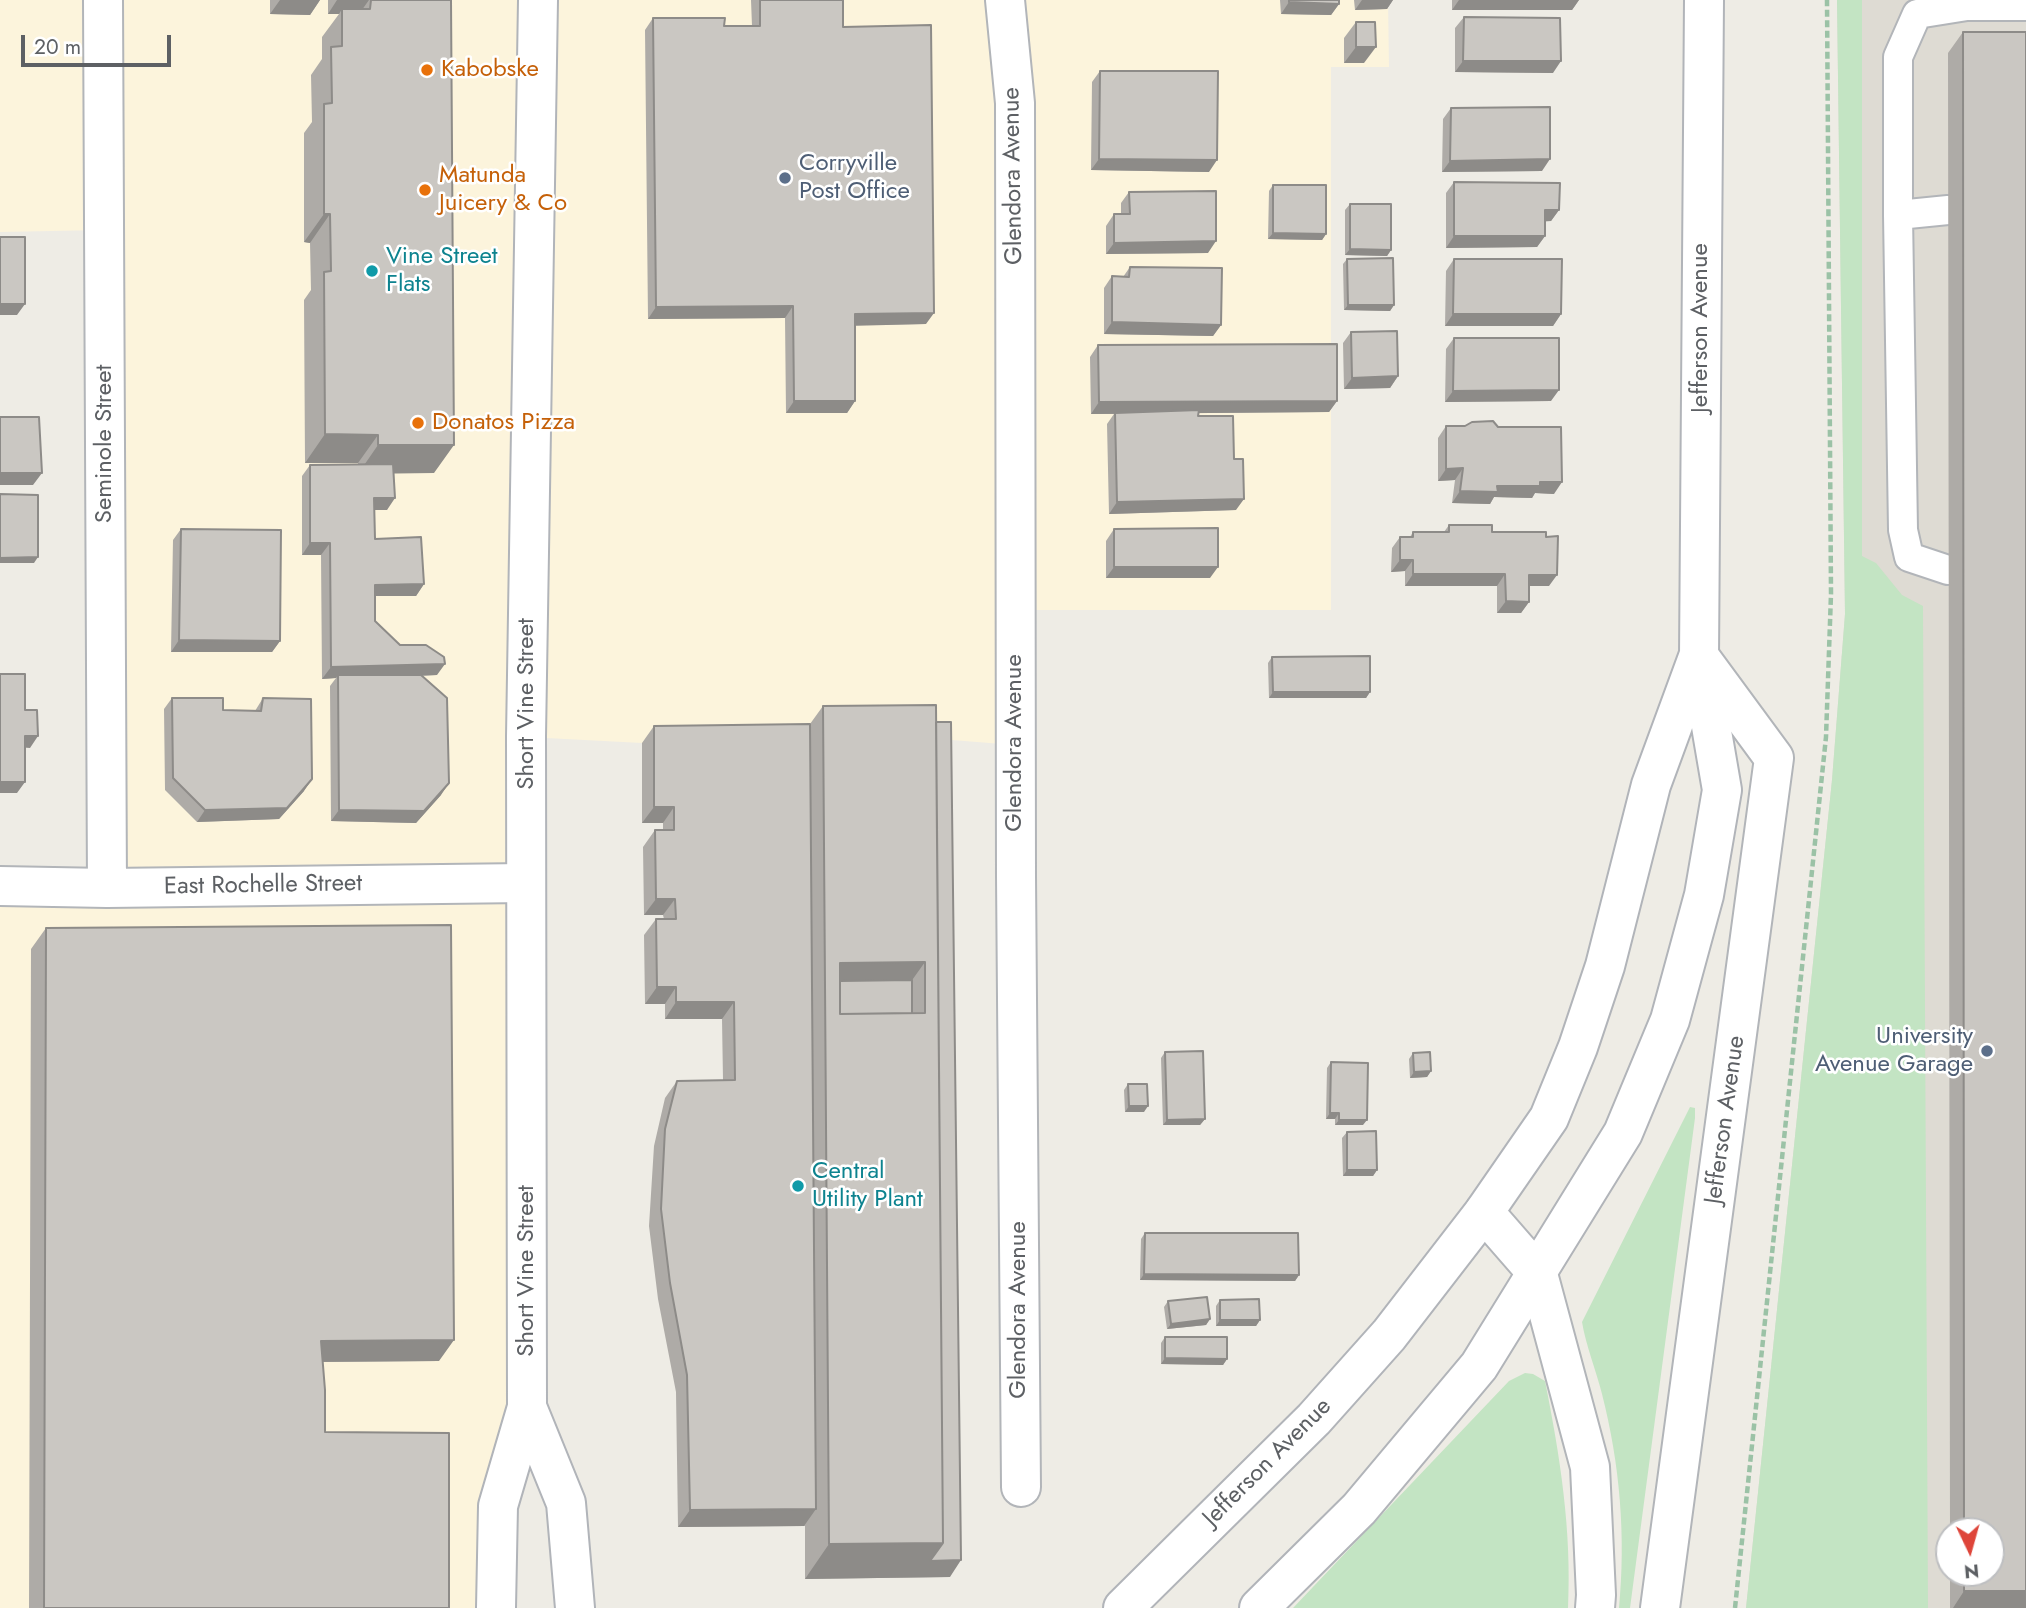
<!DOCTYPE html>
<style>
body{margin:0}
#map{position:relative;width:2026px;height:1608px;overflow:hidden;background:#eeece5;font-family:Jost,sans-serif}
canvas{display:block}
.north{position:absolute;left:1935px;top:1517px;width:70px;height:70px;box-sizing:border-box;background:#fff;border:2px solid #bebfc1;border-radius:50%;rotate:175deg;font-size:19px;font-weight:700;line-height:28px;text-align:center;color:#5d6064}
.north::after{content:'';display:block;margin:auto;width:24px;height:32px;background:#de453a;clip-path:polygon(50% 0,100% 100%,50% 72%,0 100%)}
.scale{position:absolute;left:21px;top:35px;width:150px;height:32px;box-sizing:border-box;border:4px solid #5d6064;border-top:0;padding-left:9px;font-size:21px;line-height:24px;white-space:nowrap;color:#5d6064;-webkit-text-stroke:5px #fff;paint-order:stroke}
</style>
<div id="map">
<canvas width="2026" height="1608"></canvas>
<div class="north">N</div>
<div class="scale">20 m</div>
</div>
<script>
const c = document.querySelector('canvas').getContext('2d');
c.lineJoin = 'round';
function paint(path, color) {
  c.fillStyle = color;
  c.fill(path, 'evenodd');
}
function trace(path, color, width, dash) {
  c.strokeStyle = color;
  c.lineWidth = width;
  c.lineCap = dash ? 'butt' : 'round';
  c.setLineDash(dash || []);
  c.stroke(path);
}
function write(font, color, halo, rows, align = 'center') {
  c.font = font + ' Jost,sans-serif';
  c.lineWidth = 5;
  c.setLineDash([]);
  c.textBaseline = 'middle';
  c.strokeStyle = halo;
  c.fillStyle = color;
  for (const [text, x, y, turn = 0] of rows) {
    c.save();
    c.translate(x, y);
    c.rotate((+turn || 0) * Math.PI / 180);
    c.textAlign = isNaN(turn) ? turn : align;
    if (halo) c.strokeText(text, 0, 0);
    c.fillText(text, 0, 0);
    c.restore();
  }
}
paint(new Path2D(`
 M0,0H1388L1389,67H1331V610H1015V745L939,739L642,743L527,737V1407L496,1608H0V886L106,888L103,230L0,232Z`), '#fcf4dc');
paint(new Path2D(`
 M1837,0H2026V1608H1746L1832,780L1845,614ZM1949,1531H1991V1573H1949Z`), '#dedbd3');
paint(new Path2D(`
 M1837,0H1862V556L1876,563L1902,595L1923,606L1928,1608H1746L1832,780L1845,614Z
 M1690,1107L1695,1108V1118L1630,1608H1619C1626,1537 1620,1464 1602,1394C1596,1370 1586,1346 1582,1322Z
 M1525,1373L1533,1374L1545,1381C1560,1456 1572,1531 1568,1608H1293L1509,1381Z`), '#c3e4c3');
const lane = new Path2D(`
 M1898,215L1948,210
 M1948,570L1909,557L1903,530L1898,215V57L1917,14L1967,6H2026`);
const street = new Path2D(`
 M103,0L107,888
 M1005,0L1015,103L1016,876L1021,1487
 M0,886L107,888L526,883
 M1484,1212L1538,1274L1590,1467L1596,1595L1595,1608
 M1660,1608L1774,758L1699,656`);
const secondary = new Path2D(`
 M527,1407L566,1503L575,1608
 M496,1608L498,1506L527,1407L526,736L538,0
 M1123,1608L1314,1419L1389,1335L1484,1212L1549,1118L1578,1047L1605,966L1651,785L1698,657
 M1259,1608L1359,1509L1479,1366L1623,1133L1670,1020L1704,895L1722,790L1699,656L1704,0`);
trace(lane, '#b2b5b9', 32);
trace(street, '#b2b5b9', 42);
trace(secondary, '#b1b4b9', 42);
trace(new Path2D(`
 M1735,1608L1826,737L1831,594L1827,0`), '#9bc2a6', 4.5, [7, 3.5]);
trace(lane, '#fff', 28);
trace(street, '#fff', 38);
trace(secondary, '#fff', 38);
paint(new Path2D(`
 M270,0H320L310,15L270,14Z
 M328,0H451L434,473H393L387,510H374L375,539L424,584L416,596H375V621L400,645L437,675L421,676L441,795L416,823L331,821L330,686L336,678L322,679L321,555H302V476L310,465L358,464V463H305L304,300L311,290L310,243L304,242V133L312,122L311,75L322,59V37L339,14H328Z
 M751,0H843V27L926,324L855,325V401L847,413H786L785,318L648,319L645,30L653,18L724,26H752Z
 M1280,0H1339V4L1331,15L1281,14Z
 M1354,0H1393L1387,9L1355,10Z
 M1452,0H1579L1572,10H1452Z
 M1464,17L1553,73L1455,72V28Z
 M1356,22L1364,63H1344V38Z
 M1963,32L2026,1608H1950V1573H1991V1531H1950L1948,53Z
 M1100,71L1209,172L1091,170L1092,82Z
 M1451,108L1542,171L1442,172L1443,119Z
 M1454,182L1559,210L1551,221H1545V236L1537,247L1446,248V193Z
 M1273,185L1326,234L1322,240L1268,239L1269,191Z
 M1129,192L1208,253L1106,254V226L1114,214H1121V203Z
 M1350,204L1391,250L1387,256L1345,255V210Z
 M1347,259L1394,305L1390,311L1344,310L1343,264Z
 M1454,259L1561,314L1553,326H1445L1446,271Z
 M1130,267L1221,325L1213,336L1104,334V288L1112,276L1123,277Z
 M1351,332L1398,376L1390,388L1344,389L1343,343Z
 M1454,338L1551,401L1445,402L1446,349Z
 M1098,345L1337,401L1329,412L1198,413V416L1236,510L1109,514L1107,424L1114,414H1091L1090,357Z
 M1446,426L1554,494L1535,493L1532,498L1494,497L1490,504L1452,503L1455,480L1438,481V438Z
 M1449,525L1492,532L1549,586H1529V602L1521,613H1497V586H1405V571L1391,572L1392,548L1400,537H1410L1413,532H1444Z
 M181,529L280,641L272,652H171L173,540Z
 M1114,529L1210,578H1106V541Z
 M1272,657L1370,692L1366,698H1269L1268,663Z
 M172,698L223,710L255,711L263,698L304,791L279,819L197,822L165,790L164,709Z
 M936,705L950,1577L805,1579V1526L678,1527L676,1392L658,1299L649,1226L654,1146L665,1098L677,1081L723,1080L722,1019H665V1004H645L644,935L656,919H664L663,915H644L643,847L655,830H663V823H642V743L654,726L810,724L823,706Z
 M46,928L439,1361L323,1362L325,1432L449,1608H29L31,949Z
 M1165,1052L1205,1119L1200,1125H1163L1161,1058Z
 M1413,1053L1431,1071L1427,1077L1410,1078L1409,1059Z
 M1331,1062L1363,1125H1335V1119H1326L1327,1068Z
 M1128,1084L1144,1112H1125L1124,1090Z
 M1347,1132L1377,1170L1373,1176H1343L1342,1138Z
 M1145,1233L1299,1275L1295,1281L1140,1280L1141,1239Z
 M1220,1300L1260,1320L1256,1326H1216V1306Z
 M1168,1301L1210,1319L1206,1325L1167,1329L1164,1307Z
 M1165,1337L1227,1359L1223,1365L1161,1364V1343Z`), '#aeaba7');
paint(new Path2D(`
 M280,0H320L310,15L270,14Z
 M337,0H369L359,14L342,9L339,14H328Z
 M1362,0H1393L1387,9L1355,10Z
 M1459,0H1579L1572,10H1452Z
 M1289,2L1339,4L1331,15L1281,14Z
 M1356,47H1376L1364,63H1344Z
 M1463,61H1561L1553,73L1455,72Z
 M1099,159L1217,160L1209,172L1091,170Z
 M1550,159L1542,171L1442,172L1450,161Z
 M1545,210H1559L1551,221L1537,222Z
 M324,214H330L310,243L304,242Z
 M1273,233L1326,234L1322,240L1268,239Z
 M1454,236H1545L1537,247L1446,248Z
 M1216,241L1208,253L1106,254L1114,243Z
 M1350,249L1391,250L1387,256L1345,255Z
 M0,304H25L17,315H0Z
 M1348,305H1394L1390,311L1344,310Z
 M793,306L785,318L648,319L656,307Z
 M934,313L926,324L847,326L855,314Z
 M1453,314H1561L1553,326H1445Z
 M1112,322L1221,325L1213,336L1104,334Z
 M1398,376L1390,388L1344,389L1352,378Z
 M1559,390L1551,401L1445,402L1453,391Z
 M794,401H855L847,413H786Z
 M1337,401L1329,412L1091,414L1099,402Z
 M325,434L378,435L358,463H305Z
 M378,445H454L434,473L358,474Z
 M1463,468L1455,480L1438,481L1446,469Z
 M0,473H42L33,485H0Z
 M1540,482H1562L1554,494L1535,493L1532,498L1494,497L1490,504L1452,503L1460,491L1497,486Z
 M374,498H395L387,510H366Z
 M1244,499L1236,510L1109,514L1117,502Z
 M310,543H330L321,555H302Z
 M38,557L34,563H0V558Z
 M1400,560H1413L1405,571L1391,572Z
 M1114,567H1218L1210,578H1106Z
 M1413,574H1505L1497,586H1405Z
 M1529,575H1557L1549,586H1521Z
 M424,584L416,596H367L375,585Z
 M1506,601L1529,602L1521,613H1497Z
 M179,640L280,641L272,652H171Z
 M445,664L437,675L338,678V675L336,678L322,679L331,667Z
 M1273,692H1370L1366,698H1269Z
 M25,736H38L30,748L17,747Z
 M312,779L304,791L279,819L197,822L205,810Z
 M0,782H25L17,793H0Z
 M449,783L441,795L416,823L331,821L339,810Z
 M654,807H674L663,823H642Z
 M656,899H675L663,915H644Z
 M925,962L900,997H827L840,963Z
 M657,987H676L665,1004H645Z
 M676,1002H734L722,1019H665Z
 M1431,1071L1427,1077L1410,1078L1414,1072Z
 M1129,1106H1148L1144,1112H1125Z
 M1330,1113H1339L1335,1119H1326Z
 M1205,1119L1200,1125H1163L1167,1120Z
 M1339,1120H1367L1363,1125H1335Z
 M1347,1170H1377L1373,1176H1343Z
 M1144,1274L1299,1275L1295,1281L1140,1280Z
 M1210,1319L1206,1325L1167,1329L1171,1324Z
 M1220,1320H1260L1256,1326H1216Z
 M454,1340L439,1361L306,1362L321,1341Z
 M1165,1358L1227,1359L1223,1365L1161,1364Z
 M816,1509L804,1526L678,1527L690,1510Z
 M943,1543L961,1560L950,1577L805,1579L829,1544Z
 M1964,1591H2026V1608H1953Z`), '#8d8b88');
const building = new Path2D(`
 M371,0H451L454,445H378V435L325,434L324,272L331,271L330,214H324V104L332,103L331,47L342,46V9H370Z
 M760,0H843V27L931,25L934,313L855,314V401H794L793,306L656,307L653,18H725L724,26H760Z
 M1289,0H1339V4L1289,2Z
 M1464,17L1560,18L1561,61H1463Z
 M1356,22H1375L1376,47H1356Z
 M1963,32H2026V1591H1964V1573H1991V1531H1964Z
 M1100,71H1218L1217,160L1099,159Z
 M1550,107V159L1450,161L1451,108Z
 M1454,182L1560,183L1559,210H1545V236H1454Z
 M1273,185H1326V234L1273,233Z
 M1216,191V241L1114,243V214H1130L1129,192Z
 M1350,204H1391V250L1350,249Z
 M0,237H25V304H0Z
 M1393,258L1394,305H1348L1347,259Z
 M1454,259H1562L1561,314H1453Z
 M1130,267L1222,268L1221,325L1112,322V276L1129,277Z
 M1397,331L1398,376L1352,378L1351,332Z
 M1454,338H1559V390L1453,391Z
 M1337,344V401L1099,402L1098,345Z
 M1199,410L1198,416H1233L1234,459H1243L1244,499L1117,502L1115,413Z
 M0,417H39L42,473H0Z
 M1493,421L1498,427H1561L1562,482H1540V486H1497L1498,492L1460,491L1463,468L1446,469V426H1465L1472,422Z
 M393,464L395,498H374L375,539L421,537L424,584L375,585V621L400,645H426L444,657L445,664L331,667L330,543H310V465Z
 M0,494L38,495V557L0,558Z
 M1449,525H1492V532H1546V537L1558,536L1557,575H1529V602L1506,601L1505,574H1413V560H1400V537H1413V532H1449Z
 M1218,528V567H1114V529Z
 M181,529L281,530L280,641L179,640Z
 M1370,656V692H1273L1272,657Z
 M0,674H25V710H37L38,736H25V782H0Z
 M338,675H421L447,698L449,783L424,811L339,810Z
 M172,698H223V710L261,711L263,698L311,699L312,779L287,808L205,810L173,778Z
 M936,705L943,1543L829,1544L823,706ZM925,962V1013L840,1014V963Z
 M936,722H951L961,1560L930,1561L943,1543Z
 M810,724L816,1509L690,1510L687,1375L670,1283L661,1209L665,1129L677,1081L735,1080L734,1002H676V987H657L656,919H676L675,899H656L655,830H674V807H654V726Z
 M451,925L454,1340L321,1341L325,1390V1432L449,1433V1608H44L46,928Z
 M912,980V1013L840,1014V981Z
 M1203,1051L1205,1119L1167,1120L1165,1052Z
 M1430,1052L1431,1071L1414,1072L1413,1053Z
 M1331,1062L1368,1063L1367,1120H1339V1113H1330Z
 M1128,1084H1147L1148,1106H1129Z
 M1376,1131L1377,1170H1347V1132Z
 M1145,1233H1298L1299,1275L1144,1274Z
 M1207,1297L1210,1319L1171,1324L1168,1301Z
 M1259,1299L1260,1320H1220V1300Z
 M1165,1337H1227V1359L1165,1358Z`);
paint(building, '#cac7c2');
trace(building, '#8d8b88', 2);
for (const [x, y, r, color] of [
 [427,70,7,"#e8710a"],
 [785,178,7,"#5c6f8a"],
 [425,190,7,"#e8710a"],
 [372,271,7,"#0f9aa8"],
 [418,423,7,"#e8710a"],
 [1987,1051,7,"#5c6f8a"],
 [798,1186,7,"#0f9aa8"]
]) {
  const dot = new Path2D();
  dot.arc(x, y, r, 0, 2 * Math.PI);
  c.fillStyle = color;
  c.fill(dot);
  trace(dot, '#fff', 2.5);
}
write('24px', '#c56008', '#fff', [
 ["Kabobske",441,70],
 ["Matunda",439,176],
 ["Juicery & Co",439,204],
 ["Donatos Pizza",432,423]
], 'left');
write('24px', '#4e5e75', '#fff', [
 ["Corryville",799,164],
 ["Post Office",799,192],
 ["University",1973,1037,"right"],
 ["Avenue Garage",1973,1065,"right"]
], 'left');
write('24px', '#5d6064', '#fff', [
 ["Glendora Avenue",1014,176,-91],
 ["Jefferson Avenue",1701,328,-90],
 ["Seminole Street",105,444,-90],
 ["Short Vine Street",527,704,-90],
 ["Glendora Avenue",1015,743,-90],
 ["East Rochelle Street",263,886,-1],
 ["Jefferson Avenue",1726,1120,-82],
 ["Short Vine Street",527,1271,-90],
 ["Glendora Avenue",1019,1310,-90],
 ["Jefferson Avenue",1268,1463,-45]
]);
write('24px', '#0d838f', '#fff', [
 ["Vine Street",386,257],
 ["Flats",386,285],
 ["Central",812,1172],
 ["Utility Plant",812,1200]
], 'left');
</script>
